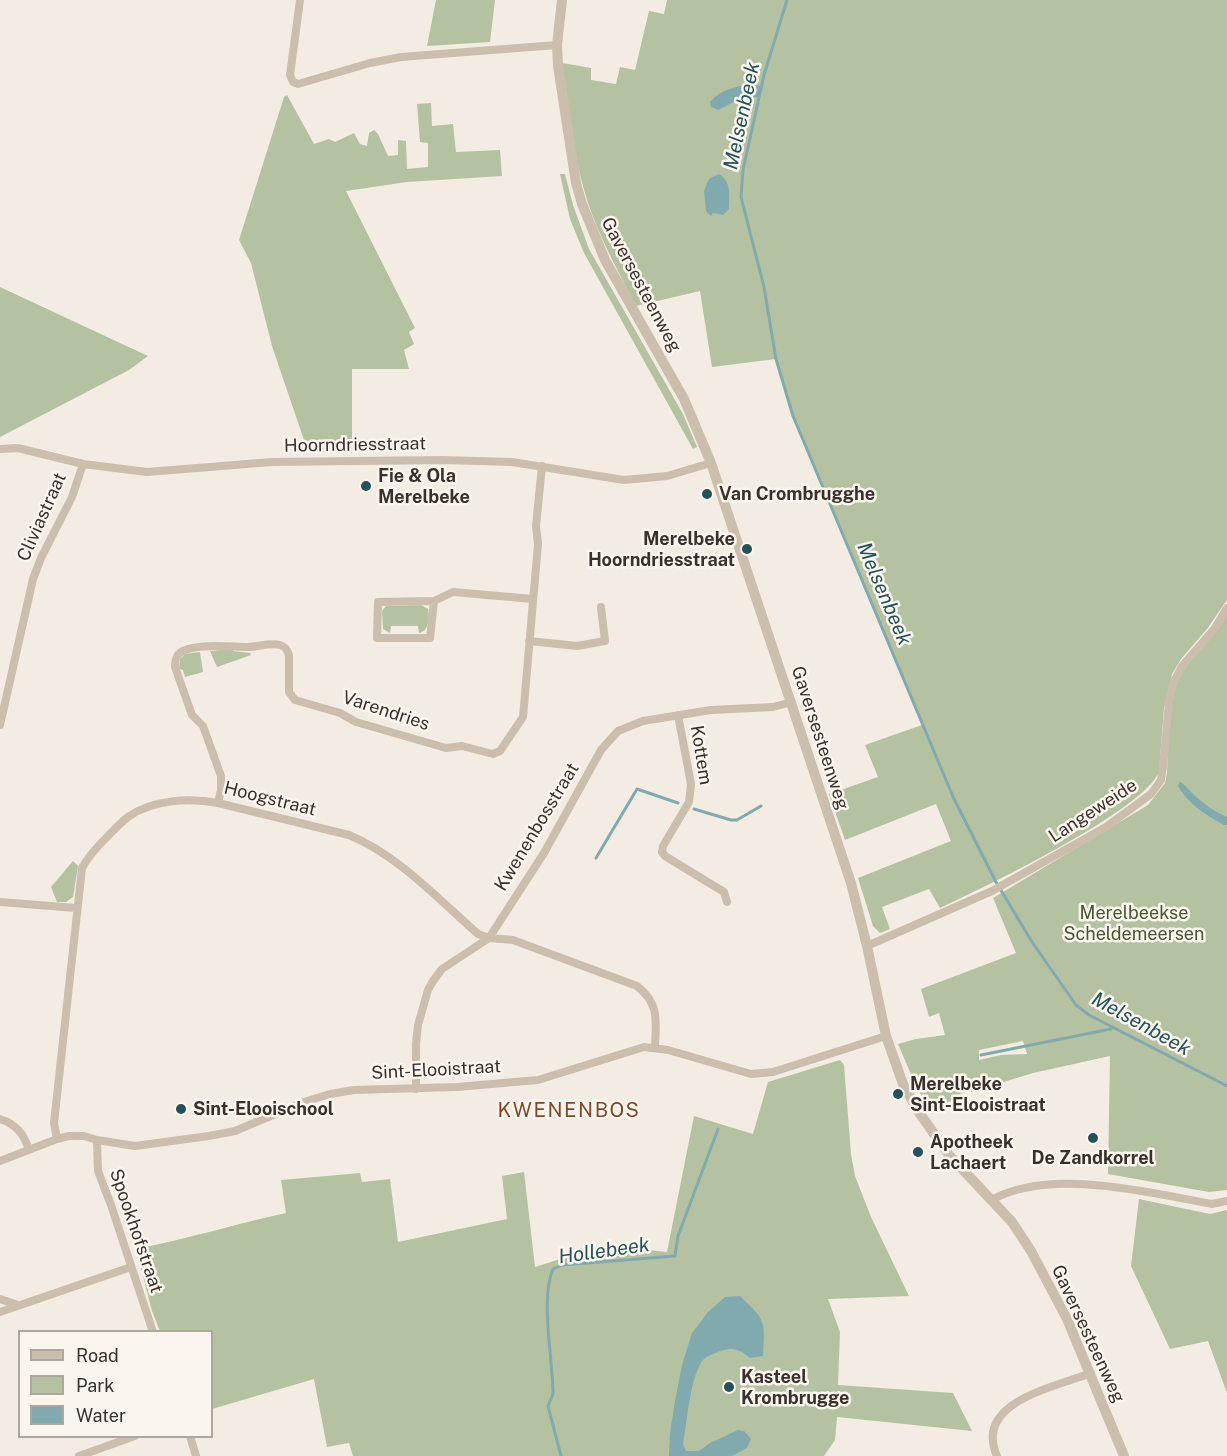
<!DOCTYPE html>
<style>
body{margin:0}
#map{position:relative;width:1227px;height:1456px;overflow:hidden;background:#f3ece2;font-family:"Public Sans",sans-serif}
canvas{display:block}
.legend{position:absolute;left:18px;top:1330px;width:195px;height:108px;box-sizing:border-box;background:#faf6ee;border:2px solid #ada7a0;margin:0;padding:8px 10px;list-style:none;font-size:18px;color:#3a312c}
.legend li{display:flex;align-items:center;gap:12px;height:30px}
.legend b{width:30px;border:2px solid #ada7a0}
</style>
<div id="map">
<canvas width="1227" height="1456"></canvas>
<ul class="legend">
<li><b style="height:8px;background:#cbbead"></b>Road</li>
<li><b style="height:16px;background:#b4c2a2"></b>Park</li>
<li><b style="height:16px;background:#81aaaf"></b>Water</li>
</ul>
</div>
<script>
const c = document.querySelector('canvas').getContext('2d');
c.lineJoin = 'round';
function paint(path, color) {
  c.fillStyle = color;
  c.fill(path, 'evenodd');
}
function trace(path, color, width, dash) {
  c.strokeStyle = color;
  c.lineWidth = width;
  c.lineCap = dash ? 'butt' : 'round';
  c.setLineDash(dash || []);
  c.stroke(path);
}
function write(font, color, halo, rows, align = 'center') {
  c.font = font + ' "Public Sans",sans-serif';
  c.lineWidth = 5;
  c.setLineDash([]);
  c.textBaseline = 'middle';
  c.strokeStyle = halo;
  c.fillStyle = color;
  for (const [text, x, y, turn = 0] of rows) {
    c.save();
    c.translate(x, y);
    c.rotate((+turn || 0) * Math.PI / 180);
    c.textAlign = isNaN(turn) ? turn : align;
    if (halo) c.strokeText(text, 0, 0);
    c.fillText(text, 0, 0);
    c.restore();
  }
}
paint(new Path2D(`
 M436,0H495L490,42L427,46Z
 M667,0H1227V600L1207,629L1181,659L1172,674L1164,708L1159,772C1143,811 983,888 940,908L929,889L882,907L890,929L880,933L873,926L858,878L951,841L936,804L845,840L829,794L878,777L865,745L922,725L793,416L776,359L712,367L700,291L636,306C618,271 599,237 587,200C573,155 568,109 562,63L591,68V80L616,84L620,67L635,70L649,11L664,14Z
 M287,95L314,144L329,139L335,142L354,133L360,144L367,146L369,133L374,130L378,134L388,156L398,155V140L406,141L407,169L428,167V143L420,142L417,104L431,103L432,126L453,124L456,152L500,150L502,176L407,182L346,191L415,328L409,332L414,344L404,350L409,369H352V453L308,452L272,346L251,263L239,240L284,97Z
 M560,174H565L573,205L589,249L683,414L697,447L693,449L584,253L570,219Z
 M0,287L148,356L129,370L0,437Z
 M421,605L428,609C430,618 429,631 419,633L418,626H391L390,633L383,629L382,611L386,606Z
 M1227,615V1190L1209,1192L1108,1174L1110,1056L1033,1073L971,1092L969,1088L932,1114L916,1086L898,1044L916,1039L945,1035L939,1013L929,1017L921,989L1016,953L993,898L1148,805L1165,783L1167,773C1169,746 1166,712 1176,686C1183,665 1213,634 1227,615ZM1023,1041L1027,1054L1001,1055L979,1060V1050Z
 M233,649V651L250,653L251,655L217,667L210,651Z
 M200,652L203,672L185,677L183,670L179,669L180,659L185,654Z
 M73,861L78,866L73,897L66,902H57L51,887Z
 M840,1060L844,1065L851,1154L855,1176L871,1217L909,1296L828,1299L840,1332L838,1385L953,1393L972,1431L837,1417L835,1440L824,1456H353L349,1443L327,1447L314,1379L212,1409V1332L160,1331L152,1311L136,1249C187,1239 236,1224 286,1213L281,1180L360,1173L362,1182L390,1179L398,1242L507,1219L502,1176L524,1172L535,1267L604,1245L667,1252L694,1116L753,1134L768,1082Z
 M1139,1199L1210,1214L1227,1210V1393L1208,1341L1170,1349L1131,1266Z`), '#b4c2a2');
paint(new Path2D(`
 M753,84L762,87L759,98C742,94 732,104 718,110L711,107L710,102C721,89 737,86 753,84Z
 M719,174C732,182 729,195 729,209L723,215L713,213L711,216L706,211L704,191L709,179Z
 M1180,782C1185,785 1187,787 1191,792C1201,802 1213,811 1227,817V825H1224C1206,815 1189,805 1178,786Z
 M740,1296C766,1321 765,1320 763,1356L750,1358C742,1351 734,1347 724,1350C717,1352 708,1355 703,1360C690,1376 687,1423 683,1444L686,1451H699L710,1443L738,1430L744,1431L751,1439L747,1448L732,1456H669L670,1433L675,1401L682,1365L692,1333L708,1312L725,1297Z`), '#81aaaf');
trace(new Path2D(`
 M787,0L764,75L743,170L741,197L764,287L776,359L793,416L954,799L996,882L1032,942L1076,1005L1089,1015L1227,1086
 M694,809L731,820H737L761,806
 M596,858L637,789L678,803
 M981,1055L1111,1029
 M561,1456L548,1406L553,1394C553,1359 540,1299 553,1269L562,1265L675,1256L678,1236L718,1129`), '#81aaaf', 3);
trace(new Path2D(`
 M300,0L290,75L293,82L298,84L370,63L401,57L557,45
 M0,449L18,448L83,464L147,472L272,462L443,460L512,462L624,480L667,476L711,463
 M434,601L430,638H377L378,602L434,601L453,592L533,599
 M529,641L577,646L605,641L601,607
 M678,715L691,784L689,802L663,846L662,852L665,856L724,892L727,902
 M0,725L33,579L41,558L72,497L83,464
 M218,803L221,790V776L203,726L192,715L175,667C175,660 176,654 183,651C198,643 231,647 248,647C258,647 271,642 280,645C286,647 287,650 289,655V692L295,700L340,713L356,722L446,748L462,746L493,754L500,751L523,717L538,544L536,526L542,466
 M0,902L76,908
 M867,946L992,891L1106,827L1151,794L1161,780L1163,767L1169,702L1173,683L1182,666L1215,628L1227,608
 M416,1089V1044L418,1025L428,990L433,981L442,969L489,938L544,853L601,750L618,731L643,721L711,710L773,707L792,702
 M0,1119C16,1124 24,1134 29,1150
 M57,1139L54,1123L82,868C88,857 96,848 105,839C113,831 120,823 128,817C153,799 190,798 218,803L349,835C398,855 439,900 478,934L489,938L513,940L637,986C660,1004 656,1021 655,1047
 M97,1140L98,1171L111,1205L153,1332
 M0,1161L57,1139L69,1136H84L97,1140L135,1146L209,1136L235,1131L304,1102L330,1094L354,1090L457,1087L538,1080L644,1047L668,1050L751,1074L773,1072L886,1036
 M992,1200C1050,1167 1150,1193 1212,1204L1227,1201
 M0,1299L18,1305
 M0,1312L131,1267
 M190,1436L196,1456
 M79,1456L135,1436
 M997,1456C973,1402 1055,1387 1091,1373`), '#cbbead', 8);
trace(new Path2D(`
 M562,0L557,45L558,66L576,183L582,204L605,260L684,399L711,463L851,883L867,946L886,1036L903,1084L918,1111L949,1155L1012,1222L1031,1251L1067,1319L1124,1456`), '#cbbead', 10);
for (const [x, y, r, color] of [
 [366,486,6,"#22525b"],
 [707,494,6,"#22525b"],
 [747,549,6,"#22525b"],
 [898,1094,6,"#22525b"],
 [181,1109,6,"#22525b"],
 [1093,1138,6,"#22525b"],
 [918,1152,6,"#22525b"],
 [729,1387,6,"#22525b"]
]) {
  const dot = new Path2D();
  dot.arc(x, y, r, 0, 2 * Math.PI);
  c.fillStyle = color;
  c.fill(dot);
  trace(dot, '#faf6ee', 2);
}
write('18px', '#3a312c', '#faf6ee', [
 ["Gaversesteenweg",641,285,62],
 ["Hoorndriesstraat",355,445,-1],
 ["Cliviastraat",42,517,-66],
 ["Varendries",386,711,18],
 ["Gaversesteenweg",820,738,72],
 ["Kottem",701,755,81],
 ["Hoogstraat",270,799,14],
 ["Langeweide",1093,811,-33],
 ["Kwenenbosstraat",537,827,-59],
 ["Sint-Elooistraat",436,1070,-3],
 ["Spookhofstraat",136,1231,71],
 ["Gaversesteenweg",1088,1334,65]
]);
write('bold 18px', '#3a312c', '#faf6ee', [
 ["Fie & Ola",378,476],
 ["Merelbeke",378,497],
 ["Van Crombrugghe",719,494],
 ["Merelbeke",735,539,"right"],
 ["Hoorndriesstraat",735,560,"right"],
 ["Merelbeke",910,1084],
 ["Sint-Elooistraat",910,1105],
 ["Sint-Elooischool",193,1109],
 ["Apotheek",930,1142],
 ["Lachaert",930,1163],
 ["De Zandkorrel",1093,1158,"center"],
 ["Kasteel",741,1377],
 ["Krombrugge",741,1398]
], 'left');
write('18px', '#465830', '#faf6ee', [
 ["Merelbeekse",1134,913],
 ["Scheldemeersen",1134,934]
]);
write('italic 20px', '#22525b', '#faf6ee', [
 ["Melsenbeek",742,116,-78],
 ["Melsenbeek",884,594,67],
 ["Melsenbeek",1141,1024,29],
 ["Hollebeek",604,1251,-8]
]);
c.letterSpacing = '1.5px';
write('20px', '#874627', '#faf6ee', [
 ["KWENENBOS",569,1111]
]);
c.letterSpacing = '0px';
</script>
